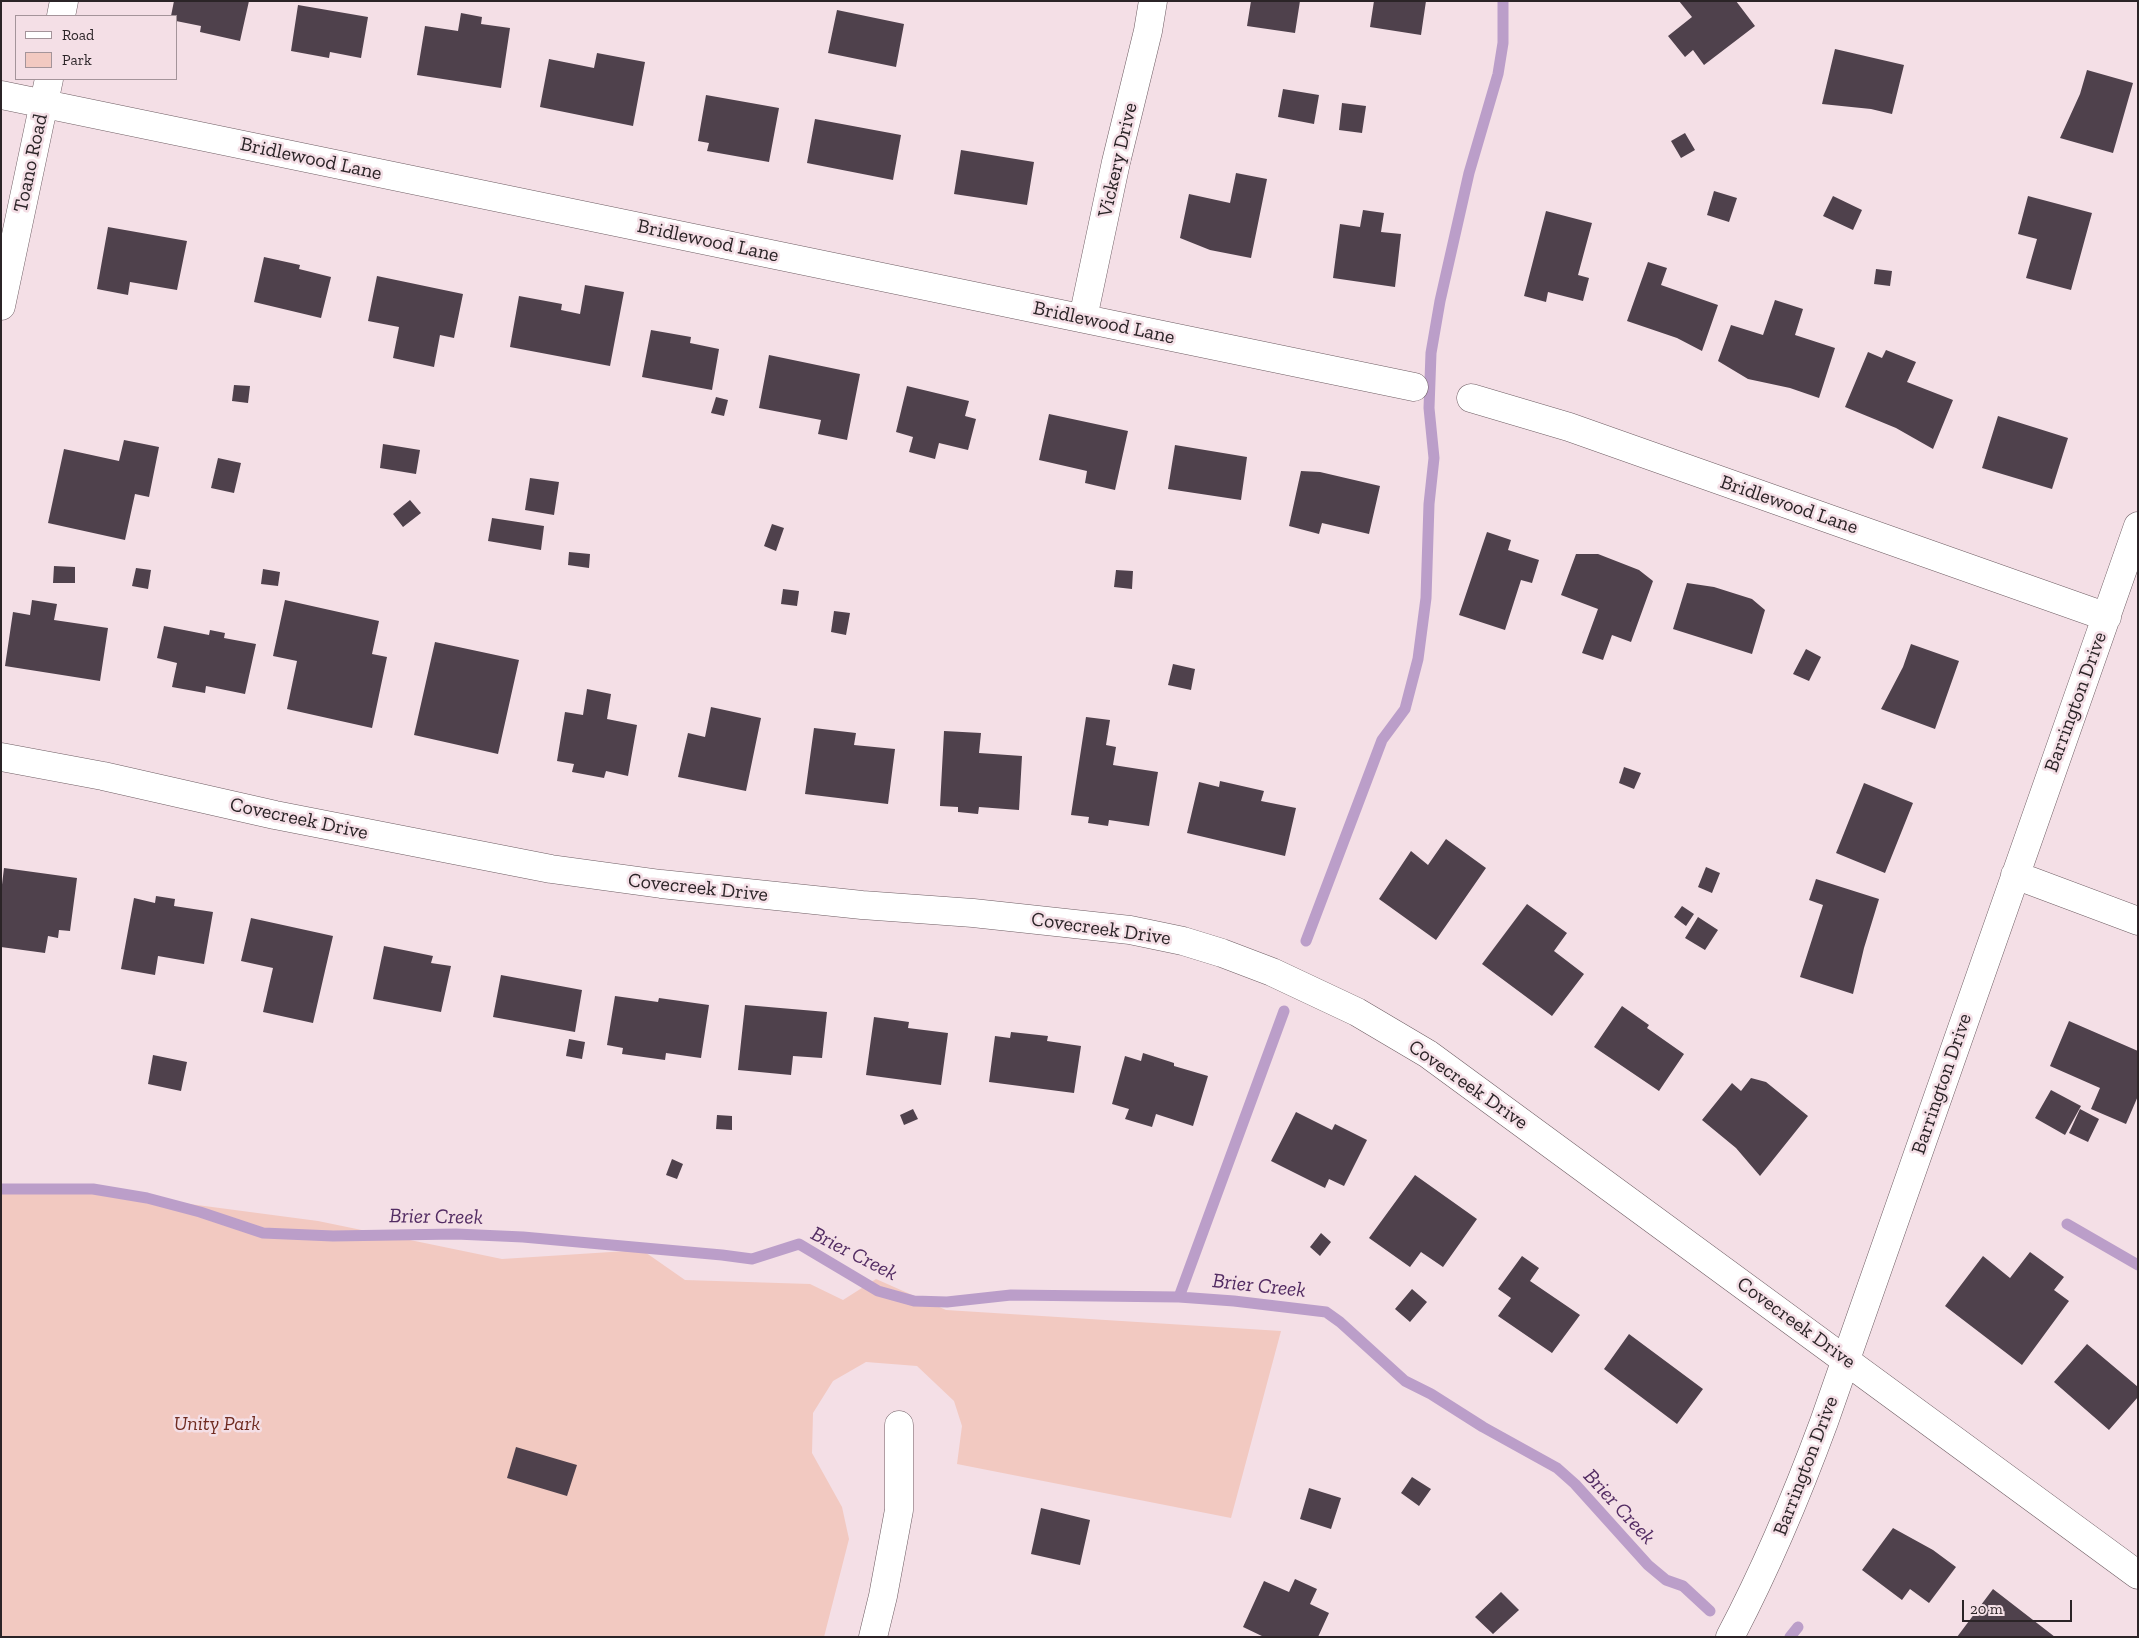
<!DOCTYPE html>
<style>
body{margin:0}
#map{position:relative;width:2139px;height:1638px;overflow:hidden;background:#f4dfe6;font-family:"Zilla Slab",serif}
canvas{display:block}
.frame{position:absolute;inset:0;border:2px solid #2b2427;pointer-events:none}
.legend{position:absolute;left:15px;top:15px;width:162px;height:65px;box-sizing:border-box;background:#f4dfe6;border:1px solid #a4949a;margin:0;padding:6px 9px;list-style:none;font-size:15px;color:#2b2427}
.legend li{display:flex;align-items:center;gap:10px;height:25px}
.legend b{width:25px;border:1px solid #a4949a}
.scale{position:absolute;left:1962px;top:1600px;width:110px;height:22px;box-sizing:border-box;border:2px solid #2b2427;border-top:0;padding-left:6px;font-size:15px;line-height:18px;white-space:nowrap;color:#2b2427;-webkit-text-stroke:4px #f4dfe6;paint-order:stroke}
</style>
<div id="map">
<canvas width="2139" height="1638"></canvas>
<div class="frame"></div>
<ul class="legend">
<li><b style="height:6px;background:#fff"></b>Road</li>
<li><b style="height:14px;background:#f2c9c1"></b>Park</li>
</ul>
<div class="scale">20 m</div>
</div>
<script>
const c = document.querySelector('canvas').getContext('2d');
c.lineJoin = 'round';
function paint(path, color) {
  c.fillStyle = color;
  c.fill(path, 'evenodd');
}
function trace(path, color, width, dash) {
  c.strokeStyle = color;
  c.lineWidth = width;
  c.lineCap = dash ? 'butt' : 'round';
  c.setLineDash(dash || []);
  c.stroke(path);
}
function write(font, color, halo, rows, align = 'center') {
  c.font = font + ' "Zilla Slab",serif';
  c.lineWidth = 5;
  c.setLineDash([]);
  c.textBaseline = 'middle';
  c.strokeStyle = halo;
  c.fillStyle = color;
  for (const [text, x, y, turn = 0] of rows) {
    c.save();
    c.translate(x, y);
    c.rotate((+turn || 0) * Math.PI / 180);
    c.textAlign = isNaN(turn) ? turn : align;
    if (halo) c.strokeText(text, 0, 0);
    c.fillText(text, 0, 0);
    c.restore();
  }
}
paint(new Path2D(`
 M1,1189L91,1191L318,1221L502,1259L642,1250L685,1280L810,1284L843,1300L876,1279L946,1310L1281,1331L1231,1518L957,1464L962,1426L954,1401L917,1366L866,1362L833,1381L813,1413L812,1453L842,1507L849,1539L824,1637H1Z`), '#f2c9c1');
trace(new Path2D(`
 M1306,941L1382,740L1405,709L1418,659L1426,598L1429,504L1434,458L1429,408L1431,353L1440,301L1469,173L1498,74L1503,43V1
 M1,1189H93L147,1198L200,1212L263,1233L333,1236L456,1234L523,1237L722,1255L752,1259L799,1244L878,1291L914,1301L947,1302L1011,1295L1179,1297L1234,1301L1326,1312L1340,1322L1405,1381L1431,1394L1483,1427L1557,1468L1575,1484L1648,1565L1666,1580L1683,1586L1710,1611
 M2067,1224L2138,1265
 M1179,1297L1284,1011
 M1790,1637L1798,1627`), '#bb9ec9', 11);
paint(new Path2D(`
 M174,1H249L240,41L200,32L201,26L176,21V16H171Z
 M1251,1H1300L1295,33L1247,26Z
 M1374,1H1426L1421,35L1370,27Z
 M1679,1H1736L1755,26L1704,65L1693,50L1685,57L1668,36L1692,17Z
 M298,5L368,17L361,58L330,52L329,58L291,51Z
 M837,10L904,24L896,67L828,53Z
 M461,13L482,17L481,24L510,28L501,88L417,75L425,26L458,31Z
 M1835,49L1904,65L1892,114L1871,109L1822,104Z
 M597,53L645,62L633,126L540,107L549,59L594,68Z
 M2087,70L2133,83L2113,153L2060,138L2080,94Z
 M1283,89L1319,95L1314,124L1278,117Z
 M706,95L779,108L769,162L707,151L709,143L698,141Z
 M1342,103L1366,106L1362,133L1339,130Z
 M815,119L901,135L893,180L807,163Z
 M1685,133L1695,150L1681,158L1671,141Z
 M961,150L1034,162L1027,205L954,194Z
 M1236,173L1267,179L1251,258L1210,250L1180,238L1189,194L1230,203Z
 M1714,191L1737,198L1729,222L1707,215Z
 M1833,196L1862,210L1853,230L1823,216Z
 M2028,196L2092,213L2071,290L2026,278L2037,239L2018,234Z
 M1363,210L1384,213L1381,232L1401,234L1395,287L1333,278L1340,224L1360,227Z
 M1546,211L1592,223L1578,275L1589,278L1583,301L1548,292L1546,302L1524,296Z
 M108,227L187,241L177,290L130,282L128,295L97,289Z
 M264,257L300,265L299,269L331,277L321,318L254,302Z
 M1648,262L1667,268L1661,285L1718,305L1702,351L1677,338L1627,321Z
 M1876,269L1892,271L1890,286L1874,284Z
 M377,276L463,294L454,338L440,335L434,367L393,358L399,327L368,321Z
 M585,285L624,292L610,366L510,347L519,296L562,304L561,310L580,314Z
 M1775,300L1803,309L1795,335L1835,348L1819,398L1790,388L1748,379L1718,361L1731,325L1763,335Z
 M651,330L691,337L690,343L719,349L712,390L642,377Z
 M1886,350L1916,362L1907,382L1953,400L1933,449L1896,428L1845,407L1868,352L1882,358Z
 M769,355L860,374L847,440L818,434L821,420L759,408Z
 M234,385L250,386L248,403L232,401Z
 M907,386L969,401L965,416L976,419L968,450L939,443L935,459L909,452L913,437L896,432Z
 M716,397L728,400L724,416L711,413Z
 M1049,414L1128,431L1115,490L1085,483L1087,471L1039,460Z
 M1998,416L2068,438L2052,489L1982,468Z
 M124,440L159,447L149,497L135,494L125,540L48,523L64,449L119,461Z
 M383,444L420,450L416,474L380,468Z
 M1175,445L1247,457L1241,500L1168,489Z
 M218,458L241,463L234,493L211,488Z
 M1301,471L1320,472L1380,486L1369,534L1322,523L1319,534L1289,526Z
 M530,478L559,482L554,515L525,510Z
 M410,500L421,513L403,527L393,514Z
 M492,518L544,526L541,550L488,541Z
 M772,524L784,528L776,551L764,546Z
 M1487,532L1511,540L1508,550L1539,560L1532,583L1521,580L1505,630L1459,615Z
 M569,552L590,554L589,568L568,565Z
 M1576,554H1598L1639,570L1653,581L1631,642L1612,635L1603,660L1582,653L1598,609L1561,595Z
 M54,566L75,567V583H53Z
 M136,568L151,570L148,589L132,586Z
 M263,569L280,572L278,586L261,584Z
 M1116,570L1133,571L1132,589L1114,587Z
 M1687,583L1714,587L1752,599L1765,610L1752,654L1673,629Z
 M783,589L799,591L797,606L781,604Z
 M32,600L57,604L54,620L108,628L100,681L5,666L13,612L30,615Z
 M285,600L379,621L372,654L387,657L372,728L287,709L297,661L273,656Z
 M834,611L850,613L846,635L831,632Z
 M164,626L209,635L210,630L225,633L224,638L256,644L245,694L206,686L205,693L172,687L177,663L157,658Z
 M435,642L519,660L498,754L414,735Z
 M1911,644L1959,661L1935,729L1881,709L1903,667Z
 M1806,649L1821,657L1809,681L1793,674Z
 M1173,664L1195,669L1191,690L1168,685Z
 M587,689L611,694L607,719L637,725L628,776L606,771L604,778L572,772L574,764L557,761L565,712L583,715Z
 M711,707L761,718L746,791L678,777L688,733L705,737Z
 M1086,717L1110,720L1106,745L1116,747L1113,765L1158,772L1149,826L1109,820L1108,826L1088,823L1089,817L1071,815Z
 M814,728L856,733L854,745L895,749L888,804L805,794Z
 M944,731L981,733L979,753L1022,756L1019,810L979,807L978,814L958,812V807L940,806Z
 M1624,767L1641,773L1634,789L1619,783Z
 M1220,781L1264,791L1261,801L1296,808L1285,856L1187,833L1199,782L1219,787Z
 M1864,783L1913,803L1885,873L1836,853Z
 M1446,839L1486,868L1436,940L1379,899L1411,851L1428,865Z
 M1706,867L1720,873L1712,893L1698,887Z
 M4,868L77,878L70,931L59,930L58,938L48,936L45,953L1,947V893Z
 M1816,879L1879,899L1864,948L1853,994L1800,977L1823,905L1809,900Z
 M156,896L175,899L174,906L213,912L204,964L158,956L155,975L121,969L134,898L155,903Z
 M1527,904L1567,933L1554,951L1584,974L1552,1016L1482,964Z
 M1682,906L1694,914L1686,926L1674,917Z
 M1698,917L1718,930L1705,950L1685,938Z
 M251,918L333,936L313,1023L263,1012L273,968L241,961Z
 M384,946L433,956L431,963L451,966L441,1012L373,999Z
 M501,975L582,990L575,1032L493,1017Z
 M615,996L658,1002L659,998L709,1005L701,1058L666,1053L665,1060L622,1054L623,1048L607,1045Z
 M745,1005L827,1012L822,1058L793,1056L791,1075L738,1070Z
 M1622,1006L1649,1025L1647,1028L1684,1054L1659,1091L1594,1047Z
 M874,1017L909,1022L908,1028L948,1033L941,1085L866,1075Z
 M2069,1021L2138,1051V1096L2126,1124L2091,1109L2100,1088L2050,1066Z
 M1011,1032L1048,1036L1047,1041L1081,1046L1074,1093L989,1082L995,1036L1010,1038Z
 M569,1039L585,1042L582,1059L566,1056Z
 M1143,1053L1174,1063V1066L1208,1076L1193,1126L1156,1114L1152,1127L1125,1119L1129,1109L1112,1104L1125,1056L1141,1061Z
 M153,1055L187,1062L181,1091L148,1084Z
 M1751,1078L1766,1082L1808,1116L1760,1176L1736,1148L1702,1120L1732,1083L1741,1091Z
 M2051,1090L2081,1106L2065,1135L2035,1118Z
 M913,1109L918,1119L904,1125L900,1115Z
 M2080,1109L2099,1119L2088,1142L2069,1133Z
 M1296,1112L1332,1130L1335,1124L1367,1140L1344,1186L1329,1179L1325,1188L1271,1161Z
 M717,1115L732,1116V1130L716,1129Z
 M672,1159L683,1164L677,1179L666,1175Z
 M1415,1175L1477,1219L1443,1267L1421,1252L1410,1267L1369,1238Z
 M1321,1233L1331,1242L1320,1256L1310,1247Z
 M2030,1252L2064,1277L2054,1290L2069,1301L2022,1365L1945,1306L1983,1256L2010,1278Z
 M1522,1256L1539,1268L1530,1281L1580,1315L1552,1353L1498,1316L1511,1298L1498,1289Z
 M1412,1289L1427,1302L1410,1322L1395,1309Z
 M1629,1334L1703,1389L1677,1424L1604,1369Z
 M2087,1344L2138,1387V1397L2109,1430L2054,1382Z
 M516,1447L577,1465L567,1496L507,1478Z
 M1412,1477L1431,1489L1419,1506L1401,1493Z
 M1309,1488L1341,1498L1331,1529L1300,1519Z
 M1041,1508L1090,1520L1080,1565L1031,1554Z
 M1893,1528L1933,1550L1956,1567L1929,1603L1910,1589L1902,1600L1862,1570Z
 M1295,1579L1317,1589L1310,1604L1329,1613L1318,1637H1264L1243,1627L1264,1581L1289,1592Z
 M1993,1589L2055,1637H1957Z
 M1501,1592L1519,1610L1493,1634L1475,1617Z`), '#4f414c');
const minor = new Path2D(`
 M61,16L64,1
 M1,95L1414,387
 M1,306L49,79
 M1083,318L1116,162L1148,31L1153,1
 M1471,398L1569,427L2107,617
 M1,757L103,776L275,815L551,869L661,884L862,905L973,913L1130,930L1183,941L1222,953L1272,972L1357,1012L1428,1054L2138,1575
 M2015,875L2138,921
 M873,1637L883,1596L899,1510V1425
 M1730,1637C1767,1567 1797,1495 1824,1422L2138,526`);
trace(minor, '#6e5d63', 29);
trace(minor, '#fff', 28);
write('20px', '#2b2427', '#f4dfe6', [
 ["Bridlewood Lane",311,159,12],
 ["Vickery Drive",1118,160,-77],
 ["Toano Road",31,163,-78],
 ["Bridlewood Lane",708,241,12],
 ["Bridlewood Lane",1104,323,12],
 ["Bridlewood Lane",1789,505,19],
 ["Barrington Drive",2076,702,-70],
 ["Covecreek Drive",299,819,12],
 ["Covecreek Drive",698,888,6],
 ["Covecreek Drive",1101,929,8],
 ["Barrington Drive",1942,1084,-71],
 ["Covecreek Drive",1468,1085,35],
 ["Covecreek Drive",1796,1323,36],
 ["Barrington Drive",1806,1466,-69]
]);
write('italic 20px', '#6f2b20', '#f4dfe6', [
 ["Unity Park",217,1424]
]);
write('italic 21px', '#532c63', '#f4dfe6', [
 ["Brier Creek",436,1217,1],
 ["Brier Creek",854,1254,27],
 ["Brier Creek",1259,1286,6],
 ["Brier Creek",1619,1507,47]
]);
</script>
